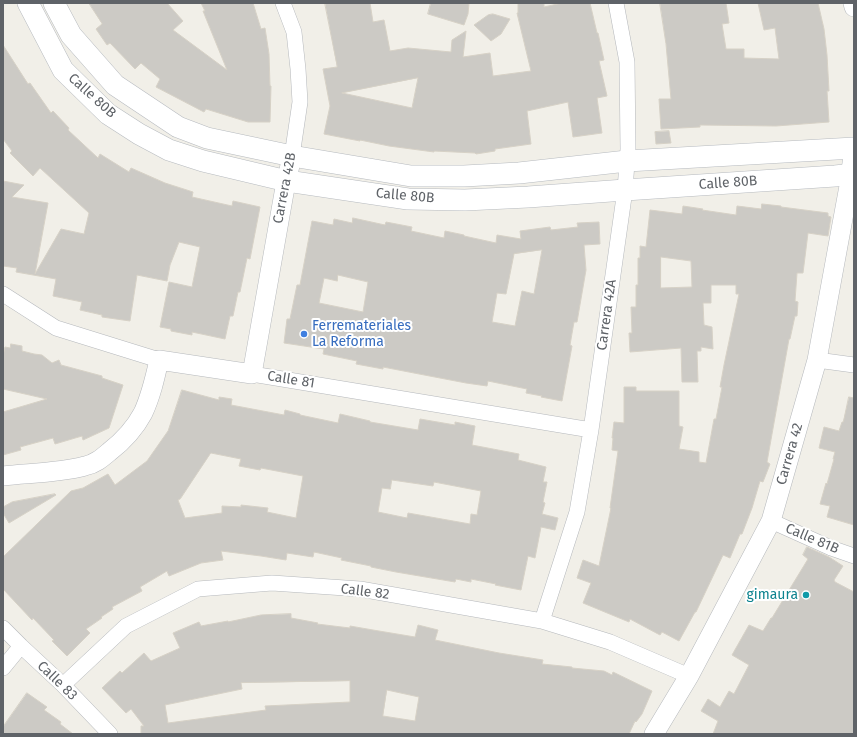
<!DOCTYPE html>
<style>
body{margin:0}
#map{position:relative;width:857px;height:737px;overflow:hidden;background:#f1efe8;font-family:"Fira Sans",sans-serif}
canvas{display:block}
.frame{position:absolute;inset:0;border:4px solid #5f6368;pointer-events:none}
</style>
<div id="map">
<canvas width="857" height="737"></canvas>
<div class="frame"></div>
</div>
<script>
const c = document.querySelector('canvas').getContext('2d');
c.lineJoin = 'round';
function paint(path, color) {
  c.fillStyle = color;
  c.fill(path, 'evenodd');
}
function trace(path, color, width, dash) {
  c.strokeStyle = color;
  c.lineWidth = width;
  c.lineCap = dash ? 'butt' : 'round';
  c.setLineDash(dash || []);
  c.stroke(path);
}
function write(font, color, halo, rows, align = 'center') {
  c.font = font + ' "Fira Sans",sans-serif';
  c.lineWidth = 4;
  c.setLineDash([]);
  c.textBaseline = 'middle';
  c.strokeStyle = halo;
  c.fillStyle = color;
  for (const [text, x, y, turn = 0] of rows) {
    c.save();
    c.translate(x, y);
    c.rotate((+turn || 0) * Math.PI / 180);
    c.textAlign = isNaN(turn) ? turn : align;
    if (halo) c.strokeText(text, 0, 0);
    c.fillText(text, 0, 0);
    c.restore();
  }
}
const building = new Path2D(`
 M89,3H167L183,21L173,30L227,70L203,11H205L201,3H253L261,29L265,28L269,54L270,86H271L270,122H248L206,109L204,112L156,87L160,79L141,63L135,69L110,43L107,45L96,29L102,24Z
 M325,3H370L373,22L384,20L390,51L408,48L451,52L452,40L466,31L463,57L490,53L493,76L531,71L517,13H518V3H544V7L562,3H590L597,33H598L604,60L599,61L607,96L597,98L602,133L573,137L568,102L527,111L531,144L495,149V151L476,154L475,153L434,151V152L389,146L360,140V141L324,134L330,106L323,69L337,67ZM418,78L412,108L342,93Z
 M431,3H469L468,14L464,25L428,14Z
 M660,3H726L729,23L722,24L726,49H744V58L779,59L775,28L764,30L758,3H818L824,29L827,55L829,91H827L829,122L776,126L700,125V127L661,129L659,99H671L666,44Z
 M493,14L510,19L501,34L491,41L474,25L488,15Z
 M3,45L28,84L30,83L51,113L53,111L69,128L68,130L98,158L100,154L129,172L131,168L165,183L193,192L192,197L232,206L233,201L260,207L250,259L247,258L240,292H238L233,316H230L225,339L192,332V335L171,331V329L160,327L169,282L192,287L200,247L179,242L170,265L167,281L137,275L130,321L102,317V315L80,310L82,302L53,296L56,279L16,272L17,268L3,266V181L24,185L12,197L48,203L35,274L61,229L84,234L89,213L40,168L33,176L10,153L12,151L3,139Z
 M669,131L671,143L656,144L655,132Z
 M762,204L781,206V207L828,213V216L831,217L828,236L808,233L803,273H797L795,301L798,302L797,316H795L790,339H789L767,462L770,464L763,482L760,481L752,508L742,534H740L730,558L723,555L696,612H695L679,641L662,632L660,635L630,619L629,622L583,603L591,583L577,578L583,560L599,566L611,508H610L618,451L612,450L613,438H612L614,422L624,423V387H636V391H679V426L683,427L679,449L699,452V462L706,463L714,419H716L722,387H720L724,365L739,294H736V285H711V303H703L704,325L712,327L713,349L701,347V351H697L698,382H682L681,348L630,352L629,333H632L631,307H636V285H638V258H640V246L646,247L650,210L682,214L683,206L703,209L702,210L736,215L737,206L761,209ZM661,257L691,261L692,287L661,288Z
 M353,218L385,225L386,222L412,227L411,231L444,238L445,231L464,235V236L496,243L497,235L521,239L520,231L550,227L551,230L578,227L577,223L599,222L600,244L584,245L586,270L577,322H574L570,345L572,346L562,401L541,397L542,396L526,393L527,389L488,381L487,386L466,383L414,373L383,367V369L356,364L357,361L323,354L324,349L284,343L287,319H290L297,285H300L312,221L333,225L334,219L352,223ZM542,250L534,294L522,291L515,326L492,322L497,293L506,294L514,254ZM338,275L368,282L363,312L319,303L324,278L337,281Z
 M11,344L22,346V351L34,354L42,355L52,363L59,360L61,365L102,376V378L123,385L109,428L83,440L82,436L55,444L53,438L20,447L21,450L3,455V412L47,399L3,389V356L5,347L10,348Z
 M182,390L219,400V397L232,399L231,405L284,415L285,410L300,414V415L338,423L340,414L370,421V422L418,430L420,419L455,425V422L475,426L472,445L519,454L518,460L546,467L543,482H547L543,502L545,503L542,514L558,518L555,530L541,527L535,558L528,556L521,590L495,585L496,584L471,579V582L456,579L455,582L396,572L371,567V566L341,560L342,558L314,552L313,557L287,553L286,560L261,556L221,551L223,560L201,563L169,576L167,571L140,587L142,591L112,607L113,609L101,617L102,618L86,629L90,633L67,656L52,641L54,640L33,618L32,620L3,589V557L71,491L83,488L108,474L115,485L147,461L168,431ZM211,453L241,459L239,466L260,470L261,468L303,476L296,518L267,512L268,508L241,505V507L222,506V513L185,518L178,500L180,499ZM392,480L433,486L434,482L481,491L477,515L471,514L470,524L408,513L407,518L378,512L382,488L390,489Z
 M849,397L854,398V525L827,517L830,506L820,504L826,483L827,484L834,459H833L835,452L819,448L824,427L839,431L842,422H843Z
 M55,494L56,495L9,523L3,513V507L12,502Z
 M807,547L829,557L843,566L834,580L835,582L854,592V734H713L718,721L701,711L708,699L720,707L729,691L734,694L749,665L732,655L749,625L763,631L771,618H772L808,559L803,555Z
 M291,614V618L318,623L317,624L350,628V626L373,630L415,637L418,625L438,630L435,640L499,653L543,660L542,664L572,667V668L604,671L612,675L613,672L652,691L642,714L636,722L635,721L629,734H141V726H144L131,709L126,713L102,688L120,671L122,673L144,653L151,661L180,648L173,633L199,622L201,626L228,621V622L261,615ZM350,681V702L265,706L266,710L168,723L165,705L242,689L241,683ZM387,690L419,697L415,721L383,716Z
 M27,693L47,707L44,710L61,722L60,724L73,734H3V727Z`);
paint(building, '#cccac5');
trace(building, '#d6d1c6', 1);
const minor = new Path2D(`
 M283,3L294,32L298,69L300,102L292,156
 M3,294L56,328L159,360
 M817,360L854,365
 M252,374L591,430
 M771,521L831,548L854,556
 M542,621L577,512L591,430L625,190L628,149L627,62L616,3
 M3,628L21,646L63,685L110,734
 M3,668L21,646
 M63,685L126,626L198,589L272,583L360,589L542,621L610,642L689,676`);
const tertiary = new Path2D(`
 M853,3L854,7
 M3,476C30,473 59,473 85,466C95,464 102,458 109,452C122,442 135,428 143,413C151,396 155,378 159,360L252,374L284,193L292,156
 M654,734L689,676L771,521L817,360L849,186L854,148`);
const secondary = new Path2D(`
 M28,3L63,70L108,114L139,134L169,150L203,161L287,181L408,199L465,200L528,197L625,190L835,176L854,174
 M54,3L71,35L115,85L178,127L207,138L292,156L411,176H464L519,173L627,161L854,148`);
trace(minor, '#b5b8bc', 16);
trace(tertiary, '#b5b8bc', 20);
trace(secondary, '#b6babf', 22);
trace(minor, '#fff', 15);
trace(tertiary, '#fff', 19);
trace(secondary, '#fff', 21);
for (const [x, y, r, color] of [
 [304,334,4,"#3f7fe0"],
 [806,595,4,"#0f9aa8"]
]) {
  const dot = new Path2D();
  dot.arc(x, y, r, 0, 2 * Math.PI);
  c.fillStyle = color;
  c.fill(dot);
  trace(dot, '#fff', 1.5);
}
write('14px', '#5f6368', '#fff', [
 ["Calle 80B",92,96,42],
 ["Calle 80B",728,183,-4],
 ["Carrera 42B",285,188,-79],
 ["Calle 80B",405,196,5],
 ["Carrera 42A",607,315,-82],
 ["Calle 81",291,380,9],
 ["Carrera 42",790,454,-74],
 ["Calle 81B",812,539,23],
 ["Calle 82",365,592,7],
 ["Calle 83",57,681,44]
]);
write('14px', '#366cbe', '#fff', [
 ["Ferremateriales",312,326],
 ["La Reforma",312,342]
], 'left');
write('14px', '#0d838f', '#fff', [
 ["gimaura",798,595]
], 'right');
</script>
